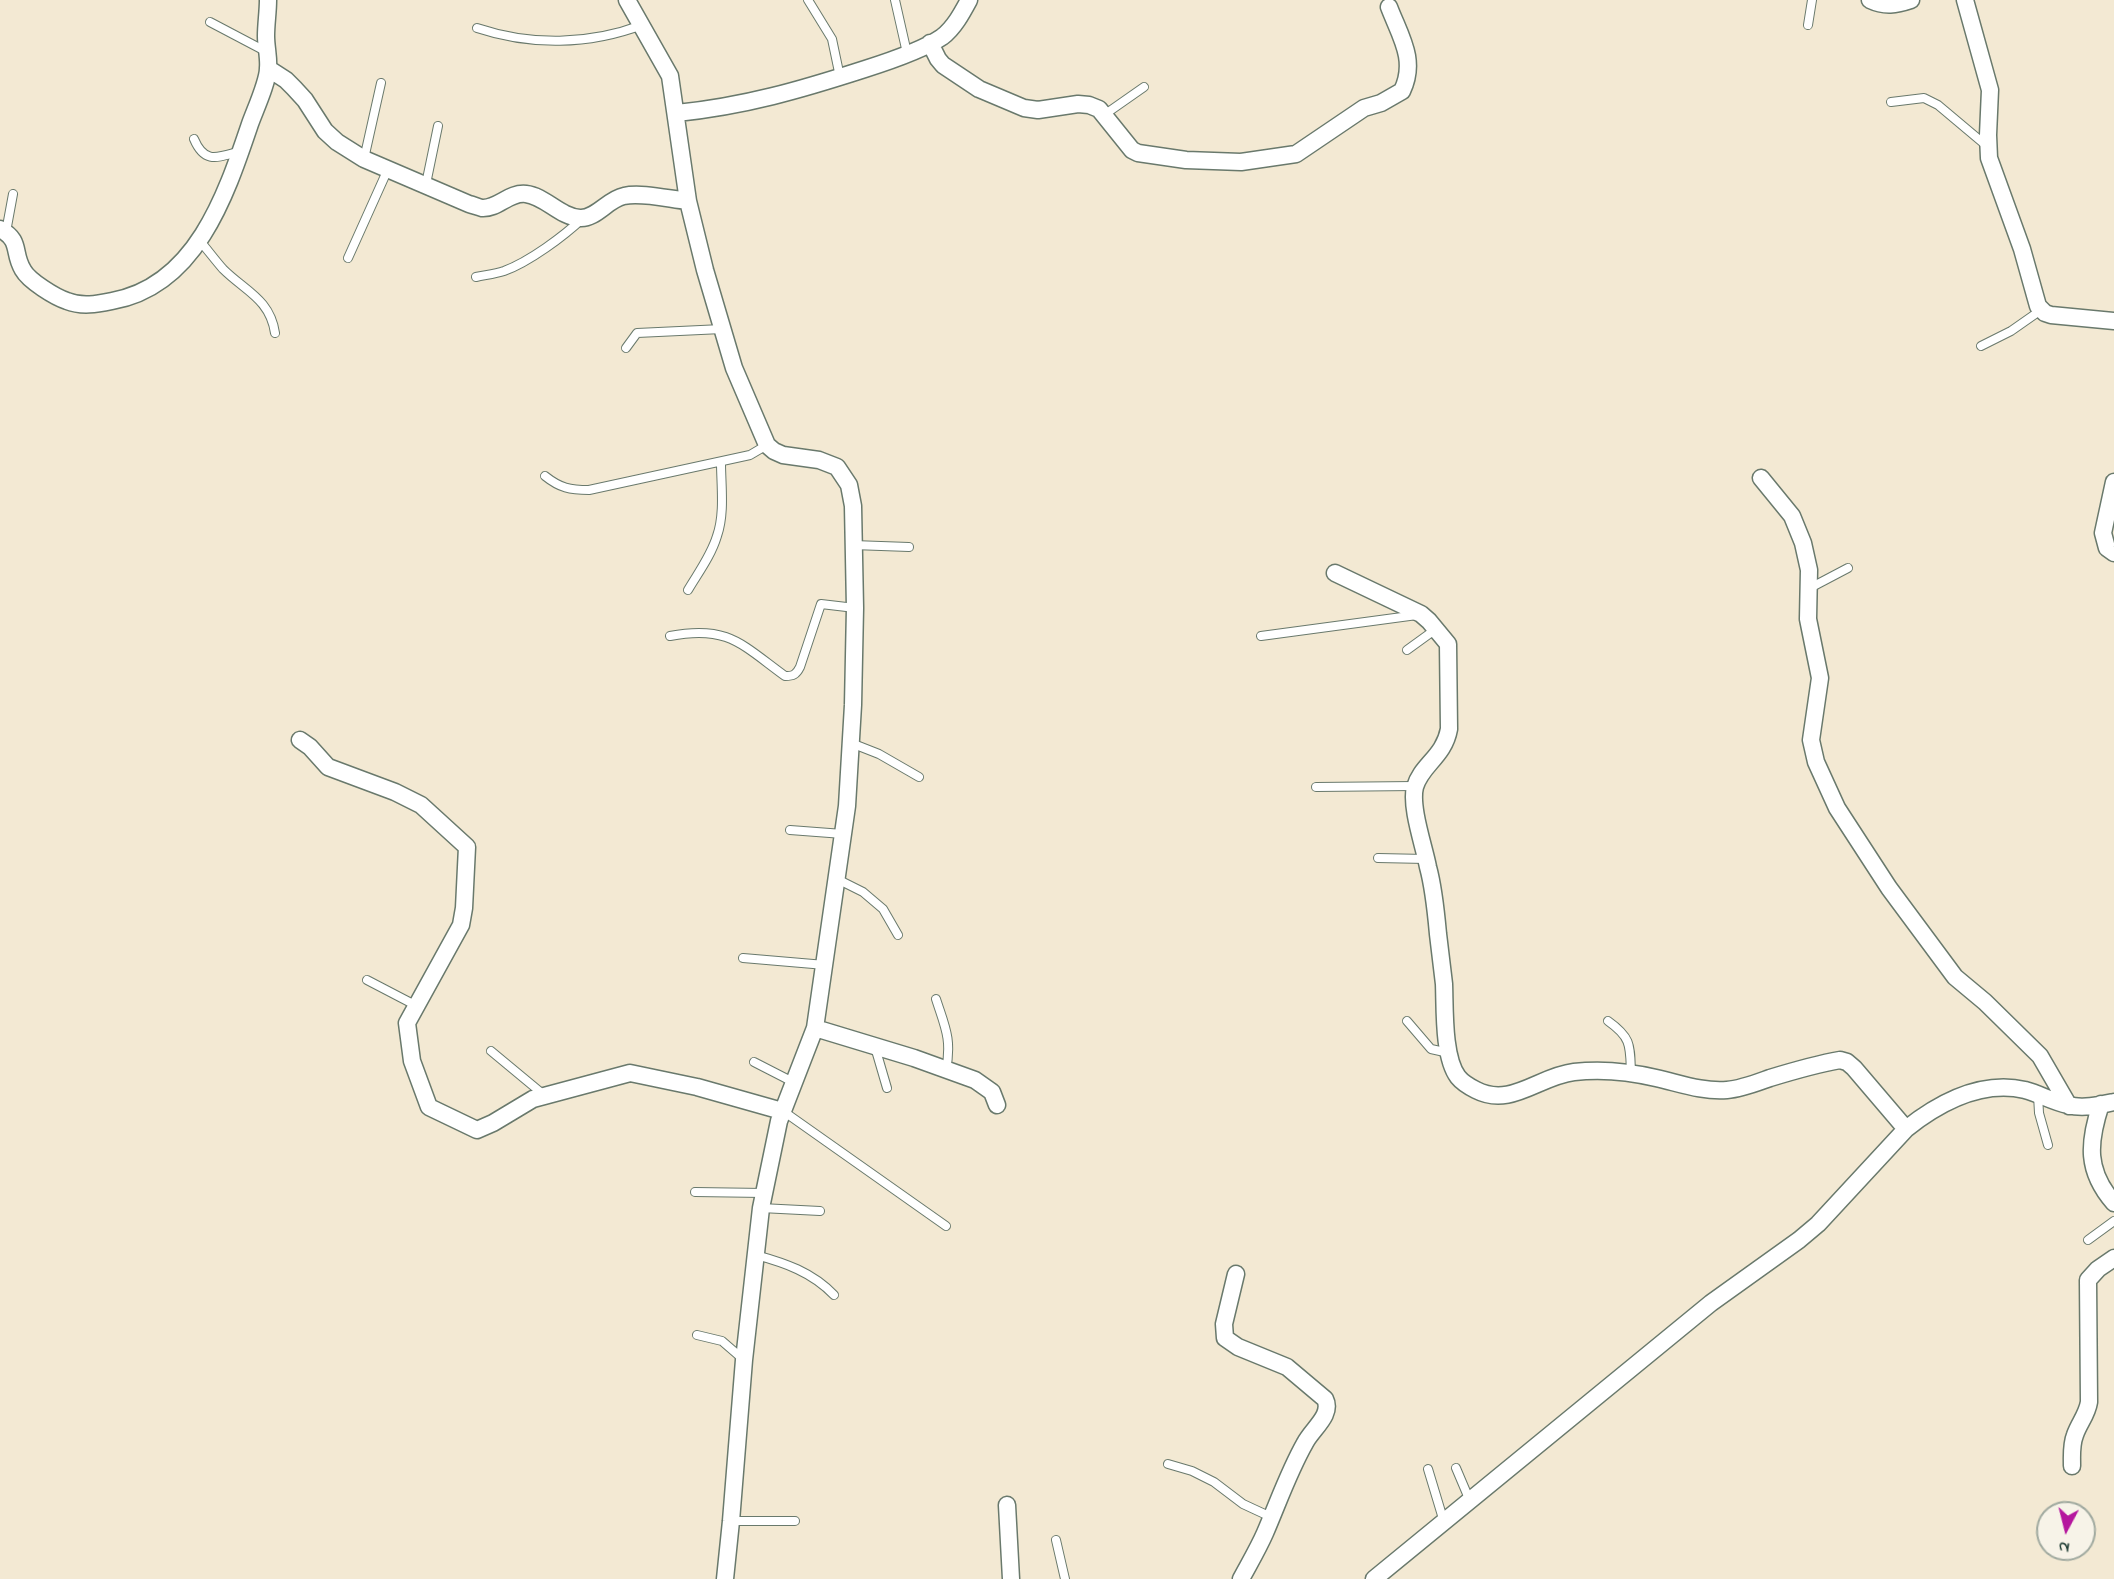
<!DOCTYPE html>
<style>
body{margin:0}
#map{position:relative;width:2114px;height:1579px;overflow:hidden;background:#f3e9d3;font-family:"Indie Flower",sans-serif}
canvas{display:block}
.north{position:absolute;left:2036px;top:1501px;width:60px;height:60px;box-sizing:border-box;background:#f7f3e8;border:2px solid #a1aaa0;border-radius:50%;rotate:187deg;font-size:16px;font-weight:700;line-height:24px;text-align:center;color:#1f3d34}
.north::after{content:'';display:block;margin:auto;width:21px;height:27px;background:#b5179e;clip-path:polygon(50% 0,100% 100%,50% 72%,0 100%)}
</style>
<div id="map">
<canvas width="2114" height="1579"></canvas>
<div class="north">N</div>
</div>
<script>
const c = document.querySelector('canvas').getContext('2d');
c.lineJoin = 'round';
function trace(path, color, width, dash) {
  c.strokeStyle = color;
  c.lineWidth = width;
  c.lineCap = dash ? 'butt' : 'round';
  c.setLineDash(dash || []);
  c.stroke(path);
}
const service = new Path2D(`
 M808,0L832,39L840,77
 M895,0L907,53
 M210,22L267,52
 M1808,25L1812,0
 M477,28C531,46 589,45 642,25
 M1891,102L1924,98L1938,105L1988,147
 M1104,115L1144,87
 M194,139C205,165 218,157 241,151
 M364,159L381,83
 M426,184L438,126
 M6,232L13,194
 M199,240C207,249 215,260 223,269C245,291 270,299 275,333
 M348,258L388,169
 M476,277C485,275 495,274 504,271C529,262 564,236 583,218
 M1981,346L2011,331L2041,310
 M626,348L637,333L722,329
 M545,476C560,488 570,490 589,490L750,455L767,445
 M853,545L909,547
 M1810,588L1848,568
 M688,590C698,573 711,556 717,536C725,513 721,486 721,462
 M670,636C728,625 741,644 785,676C793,676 796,675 800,667L821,604L855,608
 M1261,636L1417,615
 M1407,650L1436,629
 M851,743L879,754L919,777
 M1316,787L1415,786
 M790,830L843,834
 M1378,858L1426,859
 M837,879L863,892L883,909L898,935
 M743,958L825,965
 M367,980L415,1005
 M936,999C945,1027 952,1039 946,1070
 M1407,1021L1431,1049L1449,1053
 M1608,1021C1632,1038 1630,1046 1631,1074
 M875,1047L887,1088
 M491,1051L544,1095
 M754,1062L793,1082
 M2038,1095L2039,1113L2048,1145
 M783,1111L946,1226
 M695,1192L764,1193
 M761,1208L820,1211
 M2088,1240L2114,1221
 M756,1255C785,1263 812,1272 834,1295
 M697,1335L722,1341L744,1360
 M1168,1464L1192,1471L1214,1482L1243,1504L1271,1517
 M1456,1468L1470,1501
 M1428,1469L1444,1522
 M731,1521H795
 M1056,1540L1065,1579`);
const minor = new Path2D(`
 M627,0L670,76L688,201L705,270L734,368L767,445L774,451L783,455L819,460L837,467L849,485L853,506L855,608L853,705L847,806L815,1028L779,1121L761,1208L744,1360L731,1521L725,1579
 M1870,0C1885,7 1896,5 1911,0
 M1965,0L1990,90L1988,135L1989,158L2022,249L2038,306L2045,313L2051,315L2114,321
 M930,43L938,59L943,65L979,89L1024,108L1038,110L1078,104L1089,105L1099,109L1132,150L1138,153L1186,160L1241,162L1296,154L1364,108L1381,103L1402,91C1417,60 1400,36 1389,7
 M269,69L286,80L294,88L305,100L325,131L337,142L364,159L469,204C473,205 478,207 482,208C498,209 509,192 526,194C545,196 560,217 580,218C596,219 608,199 624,196C641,192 669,199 688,201
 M677,113C745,106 800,90 865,69C887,62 923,50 942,37C954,28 962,13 969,0
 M0,229C22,241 12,252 23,270C29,281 55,297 67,301C82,307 97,304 112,301C196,286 226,195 250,124C255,110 268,82 268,68C269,58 266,47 266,36C266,24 268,12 268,0
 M1761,478L1792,516L1803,543L1809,570L1808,619L1820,678L1811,740L1816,762L1837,808L1889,888L1955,977L1985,1002L2040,1056L2069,1106
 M2114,482L2103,533L2107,548L2114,553
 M1335,573L1421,614L1429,621L1448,644L1449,729C1444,757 1421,765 1415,787C1410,807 1424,846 1428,867C1434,889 1436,912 1438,934C1440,951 1442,967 1444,984C1445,1009 1443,1057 1458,1077C1462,1082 1470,1087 1476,1090C1511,1108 1539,1076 1574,1072C1600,1069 1631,1072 1656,1078C1679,1083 1702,1092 1727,1090C1741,1089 1756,1083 1770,1078C1793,1071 1817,1064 1840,1060L1847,1062L1854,1068L1906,1129
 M300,740L310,747L328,767L395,792L421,805L467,847L464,908L461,925L407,1023L412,1061L429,1107L477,1130L493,1123L533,1099L630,1073L697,1087L782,1111
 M815,1028L914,1058L975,1080L992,1092L997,1105
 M2101,1104C2088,1143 2086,1171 2114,1203
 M1236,1274L1224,1324L1225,1338L1238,1347L1287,1367L1325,1399C1333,1415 1312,1429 1305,1443C1289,1471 1278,1503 1265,1533C1258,1549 1249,1564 1241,1579
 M2072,1466C2072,1455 2071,1445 2075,1435C2079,1423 2087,1415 2089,1402L2088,1280L2098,1269L2114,1258
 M1007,1505L1011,1579
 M1374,1579L1711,1303L1799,1240L1818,1224L1906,1129C1940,1102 1981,1080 2025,1090C2040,1094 2053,1102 2068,1105C2083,1109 2100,1105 2114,1102`);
trace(service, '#69796c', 10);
trace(minor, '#69796c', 19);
trace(service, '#fff', 8);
trace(minor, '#fff', 16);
</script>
